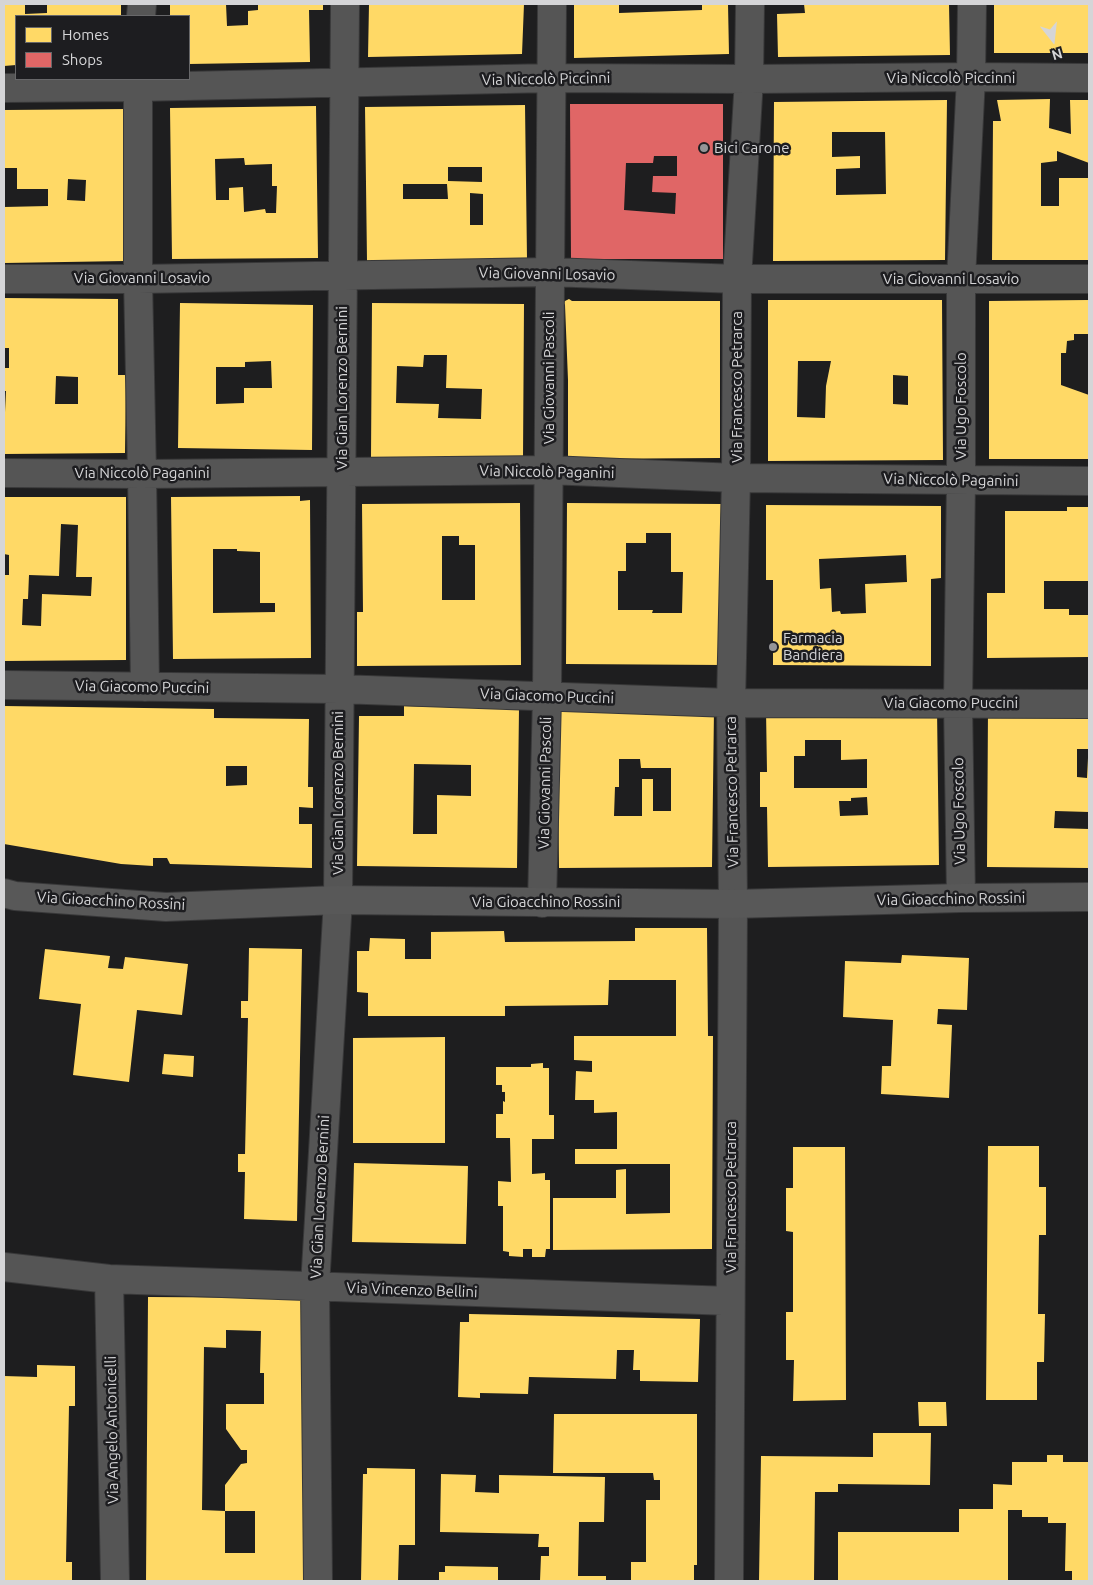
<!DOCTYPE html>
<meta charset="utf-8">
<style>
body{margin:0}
#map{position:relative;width:1093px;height:1585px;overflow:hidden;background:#1e1e1f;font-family:Ubuntu,sans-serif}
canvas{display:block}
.frame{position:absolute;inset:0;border:5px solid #d5d5d7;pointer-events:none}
.legend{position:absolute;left:15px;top:15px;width:175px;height:65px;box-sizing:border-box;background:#1d1d20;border:1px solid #676769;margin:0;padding:6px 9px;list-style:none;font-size:15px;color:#d5d5d7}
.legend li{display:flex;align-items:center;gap:10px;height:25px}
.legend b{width:25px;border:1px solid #676769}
.north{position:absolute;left:1028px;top:15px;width:50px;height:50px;-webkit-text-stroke:4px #1d1d20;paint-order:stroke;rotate:164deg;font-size:14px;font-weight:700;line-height:20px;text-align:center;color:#d5d5d7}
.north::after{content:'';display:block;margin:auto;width:18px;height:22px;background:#d5d5d7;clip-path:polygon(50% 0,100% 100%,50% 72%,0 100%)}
</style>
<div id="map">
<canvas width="1093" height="1585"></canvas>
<div class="frame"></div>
<ul class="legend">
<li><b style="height:14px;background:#ffd966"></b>Homes</li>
<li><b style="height:14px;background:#e06666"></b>Shops</li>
</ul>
<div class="north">N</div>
</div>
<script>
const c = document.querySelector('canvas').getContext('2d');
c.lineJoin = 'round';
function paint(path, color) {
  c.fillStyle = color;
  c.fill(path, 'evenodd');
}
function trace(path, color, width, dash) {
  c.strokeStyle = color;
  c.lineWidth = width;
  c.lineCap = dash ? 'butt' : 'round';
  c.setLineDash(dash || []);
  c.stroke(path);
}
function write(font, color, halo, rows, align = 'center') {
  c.font = font + ' Ubuntu,sans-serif';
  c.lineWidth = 5;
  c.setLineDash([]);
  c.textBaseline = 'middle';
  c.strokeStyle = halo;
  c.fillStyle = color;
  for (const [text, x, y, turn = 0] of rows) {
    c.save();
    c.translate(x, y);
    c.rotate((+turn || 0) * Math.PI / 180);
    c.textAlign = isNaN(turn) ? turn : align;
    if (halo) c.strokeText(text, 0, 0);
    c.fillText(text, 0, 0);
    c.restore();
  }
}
paint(new Path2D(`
 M4,4H25V14L47,13V4H121V16H16V65L4,66Z
 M170,4H226L227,26L248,25V11L258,10V4H323V10H309L310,62L189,64V16H170Z
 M369,4H524L522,54L368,57Z
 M574,4H619V13L702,10V4H728L729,54L574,58Z
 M804,4H949L950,55L778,57L777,14L805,13Z
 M994,4L1089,5V53H994Z
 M1050,99L1049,128L1071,134L1070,100H1089V163L1057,151V161L1041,163V206H1059V178H1089V260H992L993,121H1001L997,100Z
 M947,100L945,260L773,261L774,102ZM832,132H885L886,194L836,195V169L860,168V156L832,157Z
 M525,105L527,259L367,261L365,107ZM448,167H482V182L448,181ZM403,184H447L448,199H403ZM470,193L483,194V225H470Z
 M316,106L318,258L172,259L170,108ZM244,158L245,165L272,164V186H277L276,213H266L265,209L244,212L243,187L229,188V200H216L215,159Z
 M128,109L126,261L4,263V207L48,206V189H17V168H4V110ZM68,179L86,180L85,201L67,200Z
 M4,298L118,299V375H126L125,453L4,454V412H5L6,391H4V368H9V348H4ZM56,376L78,377V404H55Z
 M569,299L572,301H720V458L568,459V380L565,305L563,302Z
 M768,300H942L943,460L768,461ZM798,361H831L826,386L825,418L797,417ZM893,375L908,376V405L893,404Z
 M1089,300V334H1074V340L1067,341L1066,353H1061V385L1089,395V459H989V301Z
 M180,303L313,305L312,450L178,448ZM271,361L272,388H244V403L216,404V367H245V362Z
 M372,303L524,304L523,458L371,457ZM424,355H447L446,388L482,389L481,419L438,418L439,404L396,403L397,366L423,367Z
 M300,496V501L310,500L311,658L173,659L171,497ZM213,549H237V551L260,552V603H275V612L213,613Z
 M4,497H126V660L4,661V575H9V555L4,554ZM61,524L78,525L76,577H92L91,596L42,594L41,626L22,625L23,599H28L29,575L59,576Z
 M520,503L521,665L357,666V612H363L362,504ZM442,536H459V545H475V600H442Z
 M567,503L721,504L720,571L723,665L566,664ZM646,533H671V572H683L682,613H652L653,610H618V571H626V543H646Z
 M766,505L941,506V578L931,579V666L773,665V580H766ZM906,555L907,582L865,584L866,613L841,614L840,611L832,612L831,588L820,589L819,559Z
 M1067,507H1089V581H1044V609H1069V615H1089V657L987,658V593H1005V511H1067Z
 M4,706L214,709V718L309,719L308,787H313V808L299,807V824H312V868L170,864L167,858H153V866L121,864L4,844ZM226,766H247V785L226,786Z
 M404,706L519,709L517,868L357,866L359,716H404ZM414,764L471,765V796L437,795V834H413Z
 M937,708L939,865L768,867L767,807H760V772H767L766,710ZM805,740H841V760L867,759V788H794V756H805ZM867,797L868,815L840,816L839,801H851V798Z
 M988,708L1089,709V749H1077V777L1087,778L1088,758H1089V812L1055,811L1054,828L1089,829V868L987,867Z
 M714,709L712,867L559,868L557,710ZM619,759H640L641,768H671V811H653V779H642V816H614L615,787H619Z
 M635,928H707L708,1036H713L712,1249L553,1250V1198H616V1170L626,1169V1214L670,1213V1164H575V1149H617V1112L594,1113V1100H575L576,1071L592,1072V1061L574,1060V1036H676V980H609L608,1005L505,1006V1016H368V993L357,992V951H369L370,938L405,939V959H431V932L504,931L505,942L635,941Z
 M249,948L302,949L297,1221L244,1219L245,1172H238V1154H245L248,1018H241V1001H248Z
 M45,949L110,956L108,968L123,969L125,957L188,964L182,1015L137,1010L129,1082L73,1075L81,1004L39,999Z
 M902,955L969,958L967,1010L938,1009L937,1024L952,1025L949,1098L881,1094L882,1066H891L893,1020L843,1017L845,961L901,963Z
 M445,1037V1143H353V1038Z
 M164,1054L194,1056L193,1077L162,1074Z
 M543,1063V1068H549V1115H554V1139H532V1174L545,1173V1180H550V1249H546L545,1257H532V1249H523V1257L509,1256V1252L503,1251V1206H498V1181L511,1182L510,1138H496V1114H503V1101L505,1102V1092H502V1085H496V1067H531V1064Z
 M988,1146H1039V1187H1046V1235H1039L1038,1314H1045L1044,1362H1037V1400H986Z
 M793,1147H845L846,1400L793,1401L794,1360H786V1312H793V1232L786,1231V1188H793Z
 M354,1163L468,1166L466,1244L352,1242Z
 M148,1297L305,1298L304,1581H146ZM226,1330L261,1331L260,1373H264V1404H226V1429L241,1450H247V1463L241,1464L225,1485V1511L202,1510L204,1347L226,1348ZM225,1511H255V1553H225Z
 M469,1314L700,1319L698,1382L640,1381V1370H633L634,1350H617L616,1379L529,1377L528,1394L480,1393V1398L458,1397L460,1322H469Z
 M37,1365L75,1366V1406H69L67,1508L66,1562H72V1581H4V1376L37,1377Z
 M918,1402H946L947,1426H919Z
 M554,1414H697V1565H694V1581H631V1562H646V1500H660V1480H654L653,1473H553Z
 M873,1433H931L930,1485L838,1484V1492H815L814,1581H759L761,1456L873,1457Z
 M1047,1455H1063V1462H1089V1581H1072V1571H1065L1066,1523H1048V1517H1022V1510H1008V1581H838V1532H959V1509H993V1484L1012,1485V1462H1047Z
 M367,1468L415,1469V1545H399L398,1581H361L363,1474H367Z
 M441,1474L476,1475L475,1492L499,1493V1475L605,1477L604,1522H579L578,1576H606V1581H540L541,1556H549V1547H538L539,1534L440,1532Z
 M445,1566L498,1567V1581H439V1572H445Z`), '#ffd966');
paint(new Path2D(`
 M570,104H723V259H571ZM654,156H677V176H653L652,192L676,193L675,214L624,210L626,163H653Z`), '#e06666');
const street = new Path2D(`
 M141,16L142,4
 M138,79V279L142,474L145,687
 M4,88L138,87L551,78L749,79L971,77L1089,78
 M4,279H138L550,272L737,279H1089
 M4,473L142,474L549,470L736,478L1089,481
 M4,685L339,689L731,703L1089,704
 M961,898L958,703L961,480V279L971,77L972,4
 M542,903L547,696L552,4
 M4,1267L109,1279L730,1301
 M109,1279L115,1581
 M318,1581L315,1286L338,900L345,4
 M729,1581L733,904L731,703L736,478L737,279L749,79L750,4`);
const secondary = new Path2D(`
 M4,893L15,896L166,907L338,900L733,904L961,898L1089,897`);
trace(street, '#383839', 30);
trace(secondary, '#383839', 30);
trace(street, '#555', 28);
trace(secondary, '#585858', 28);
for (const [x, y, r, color] of [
 [704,148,5,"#959597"],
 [773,647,5,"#959597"]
]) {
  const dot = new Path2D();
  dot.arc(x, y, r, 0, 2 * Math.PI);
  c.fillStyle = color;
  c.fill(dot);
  trace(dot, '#1d1d20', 2);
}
write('15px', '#d5d5d7', '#1d1d20', [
 ["Via Niccolò Piccinni",951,78],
 ["Via Niccolò Piccinni",546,79,-1],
 ["Via Giovanni Losavio",547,274,1],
 ["Via Giovanni Losavio",142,278],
 ["Via Giovanni Losavio",951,279],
 ["Via Giovanni Pascoli",549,378,-90],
 ["Via Francesco Petrarca",737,387,-90],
 ["Via Gian Lorenzo Bernini",342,388,-90],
 ["Via Ugo Foscolo",961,406,-90],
 ["Via Niccolò Paganini",547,472,1],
 ["Via Niccolò Paganini",142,473],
 ["Via Niccolò Paganini",951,480,1],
 ["Via Giacomo Puccini",142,687,1],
 ["Via Giacomo Puccini",547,696,2],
 ["Via Giacomo Puccini",951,703],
 ["Via Giovanni Pascoli",545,783,-89],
 ["Via Francesco Petrarca",732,792,-91],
 ["Via Gian Lorenzo Bernini",338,793,-90],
 ["Via Ugo Foscolo",959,811,-91],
 ["Via Gioacchino Rossini",951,899,-1],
 ["Via Gioacchino Rossini",111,901,3],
 ["Via Gioacchino Rossini",546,902],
 ["Via Gian Lorenzo Bernini",320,1197,-87],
 ["Via Francesco Petrarca",731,1197,-90],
 ["Via Vincenzo Bellini",412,1290,2],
 ["Via Angelo Antonicelli",112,1430,-91]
]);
write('15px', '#d5d5d7', '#1d1d20', [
 ["Bici Carone",714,148],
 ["Farmacia",783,638],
 ["Bandiera",783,655]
], 'left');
</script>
